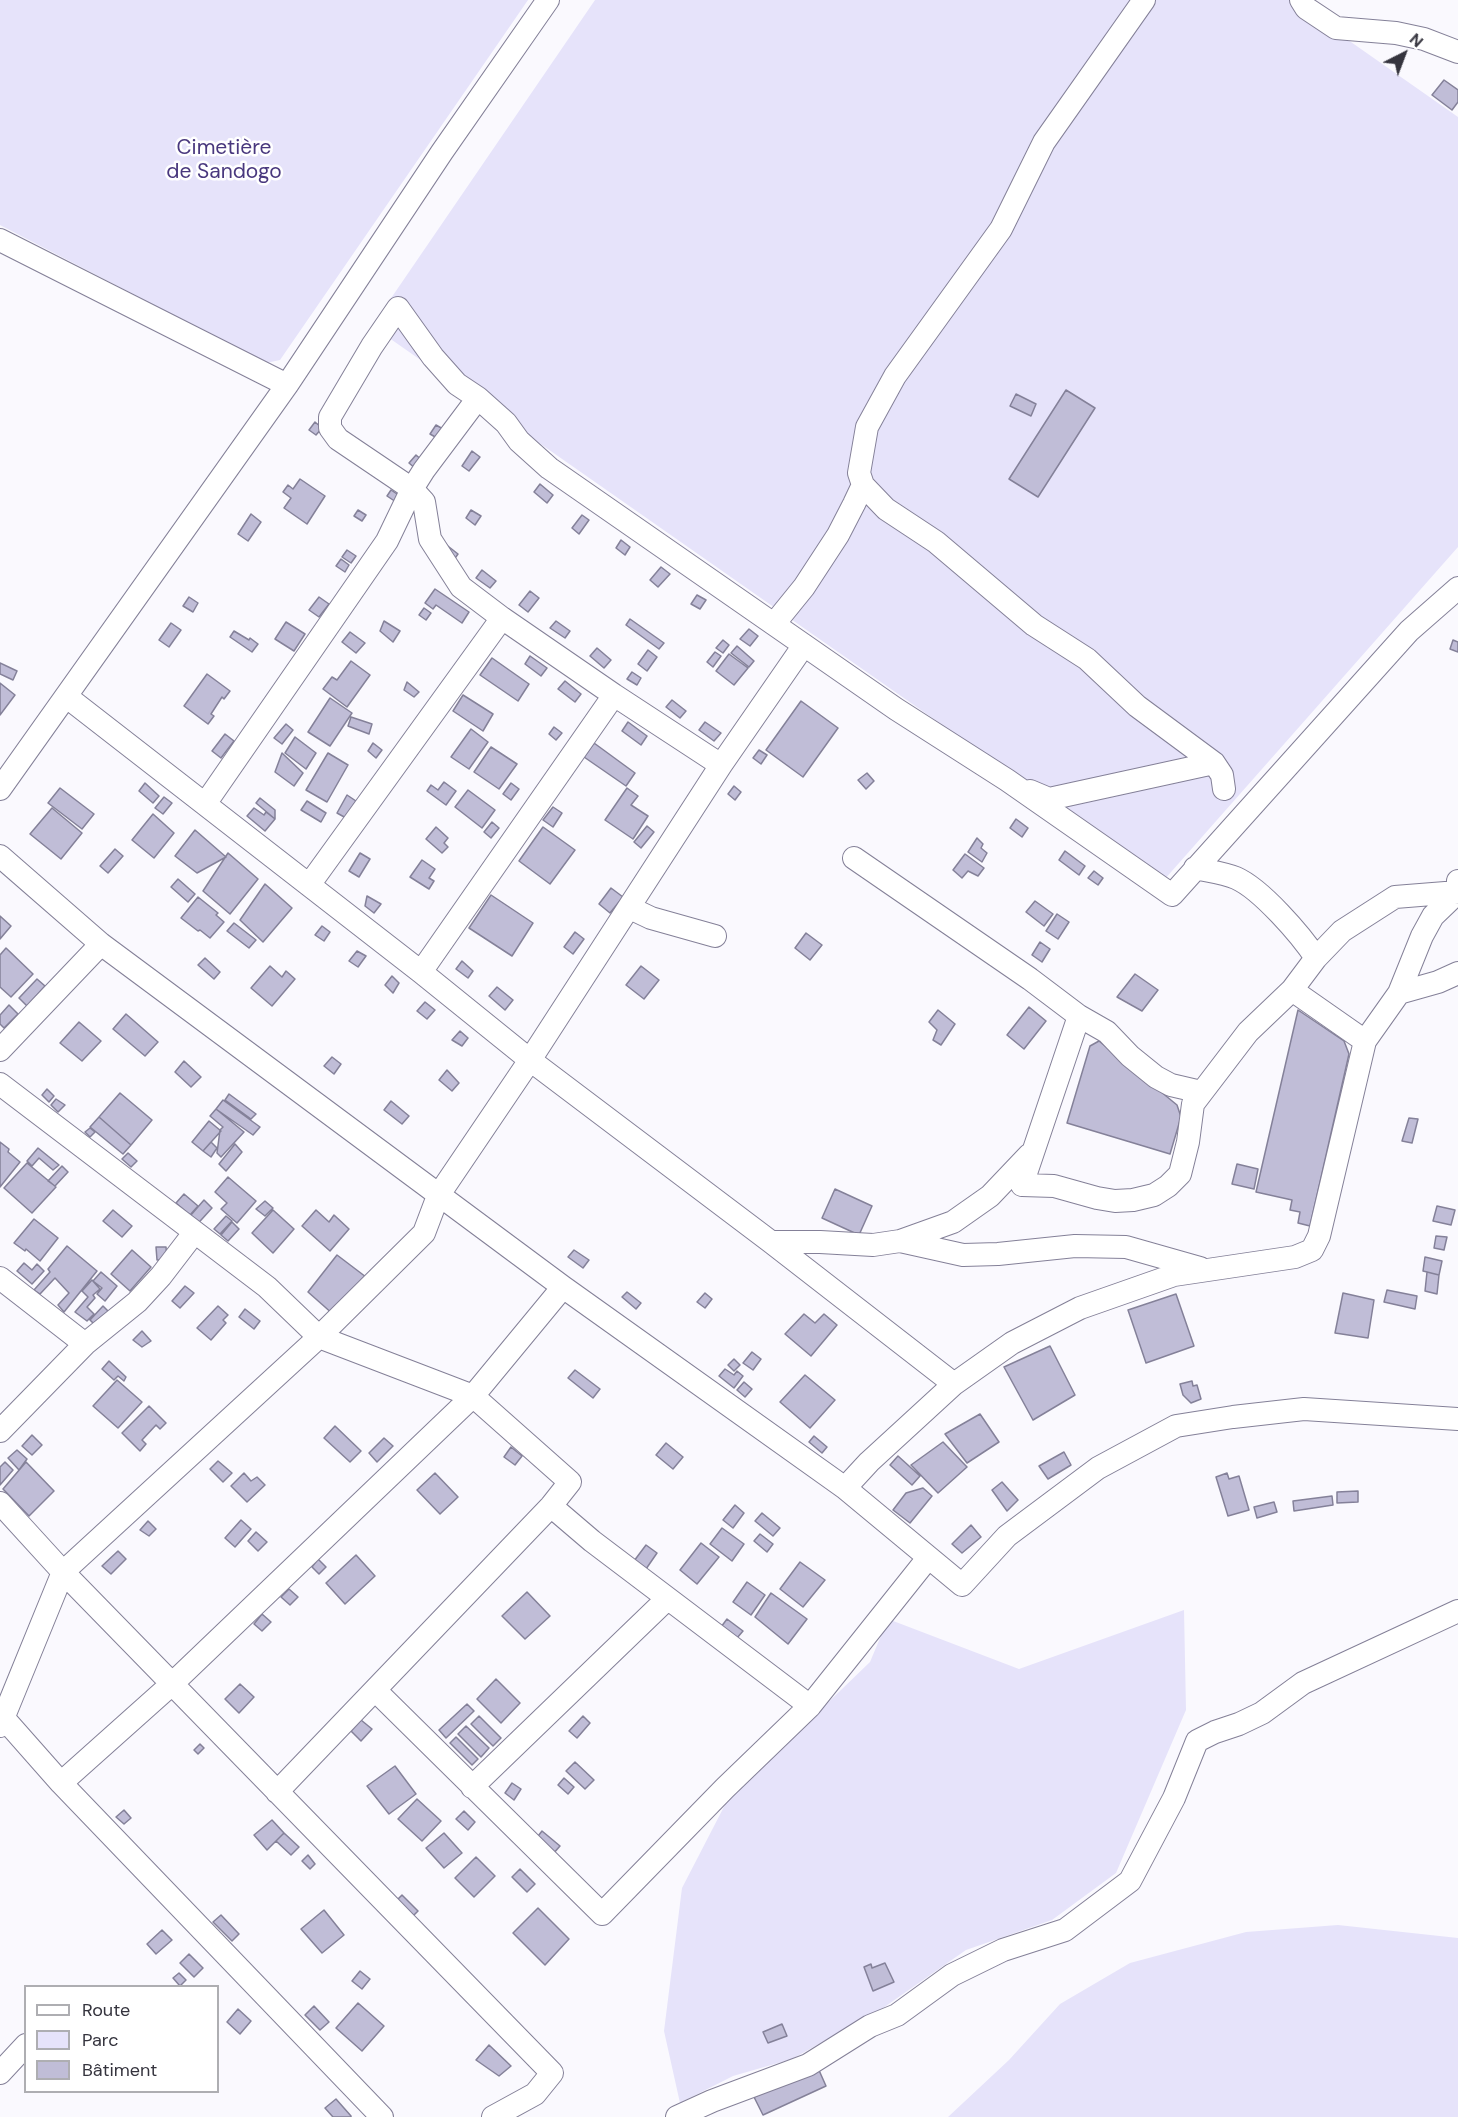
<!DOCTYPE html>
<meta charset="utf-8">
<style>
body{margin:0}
#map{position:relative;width:1458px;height:2117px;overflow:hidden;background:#faf9fe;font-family:"DM Sans",sans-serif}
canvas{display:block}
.legend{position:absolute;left:24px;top:1985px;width:195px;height:108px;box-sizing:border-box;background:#fff;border:2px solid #aeaeb2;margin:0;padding:8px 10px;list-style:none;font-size:18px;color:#35343e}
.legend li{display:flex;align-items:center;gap:12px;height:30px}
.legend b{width:30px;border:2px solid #aeaeb2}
.north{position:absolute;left:1374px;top:24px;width:60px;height:60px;-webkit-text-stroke:4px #fff;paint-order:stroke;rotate:42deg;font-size:16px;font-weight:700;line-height:24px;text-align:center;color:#35343e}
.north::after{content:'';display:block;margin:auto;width:21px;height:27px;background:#35343e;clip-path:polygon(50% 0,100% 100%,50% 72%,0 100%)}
</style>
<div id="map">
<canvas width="1458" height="2117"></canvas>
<ul class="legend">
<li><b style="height:8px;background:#fff"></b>Route</li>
<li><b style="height:16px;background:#e6e3fa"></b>Parc</li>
<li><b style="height:16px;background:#c0bdd7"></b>Bâtiment</li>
</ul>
<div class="north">N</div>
</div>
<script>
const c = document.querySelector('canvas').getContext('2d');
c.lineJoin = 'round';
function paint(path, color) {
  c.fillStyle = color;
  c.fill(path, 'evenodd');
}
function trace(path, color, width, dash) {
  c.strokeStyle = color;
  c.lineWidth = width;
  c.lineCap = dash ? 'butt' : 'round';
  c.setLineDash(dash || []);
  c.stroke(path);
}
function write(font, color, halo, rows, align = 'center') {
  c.font = font + ' "DM Sans",sans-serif';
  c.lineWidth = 5;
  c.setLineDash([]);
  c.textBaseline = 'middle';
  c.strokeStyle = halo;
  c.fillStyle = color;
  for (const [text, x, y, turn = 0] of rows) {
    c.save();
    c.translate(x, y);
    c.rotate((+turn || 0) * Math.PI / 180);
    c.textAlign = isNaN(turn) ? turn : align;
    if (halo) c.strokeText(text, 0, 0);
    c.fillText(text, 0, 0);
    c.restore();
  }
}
paint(new Path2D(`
 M0,0H528L280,360L266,363L0,225Z
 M595,0H1291L1458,117V547L1164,880L372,326Z
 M1184,1610L1186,1710L1116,1873L1052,1920L966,1950L883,2008L792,2059L733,2076L680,2103L664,2031L682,1888L728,1799L870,1662L888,1619L1019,1669Z
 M1338,1925L1458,1938V2117H948L1009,2060L1060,2004L1130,1963L1246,1932Z`), '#e6e3fa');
const building = new Path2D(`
 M1444,80L1458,90V102L1452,110L1432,95Z
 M1066,390L1095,408L1038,497L1009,479Z
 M1016,394L1036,404L1031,416L1010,406Z
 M315,422L322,428L316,435L309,430Z
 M436,425L443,429L437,438L430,434Z
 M472,451L480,457L469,471L462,466Z
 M416,455L423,461L416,469L409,463Z
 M300,479L325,496L307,524L284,508L291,498L283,492L288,485L293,489Z
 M540,484L553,495L547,503L534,492Z
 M391,490L400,496L396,502L387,496Z
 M358,510L366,515L362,521L354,516Z
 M471,510L481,516L475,525L466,518Z
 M251,514L261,522L248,541L238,534Z
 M582,515L589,520L579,534L572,528Z
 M621,540L630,547L625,555L616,548Z
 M444,543L458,554L453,561Z
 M347,550L356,556L351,563L342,557Z
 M341,559L349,565L345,572L336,566Z
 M661,567L670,574L658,587L650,580Z
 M482,570L496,581L490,588L476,578Z
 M435,589L469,612L462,623L436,605L433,609L425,603Z
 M530,591L539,598L528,612L519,605Z
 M697,595L706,600L700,609L691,604Z
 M189,597L198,603L193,612L183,606Z
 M319,597L329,604L319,617L309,610Z
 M424,608L431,613L426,620L419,615Z
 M630,619L664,643L659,649L626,625Z
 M384,621L400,631L393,642L380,631Z
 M556,621L570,631L565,638L550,628Z
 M286,622L305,634L294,651L275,639Z
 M171,623L181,630L169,647L159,640Z
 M749,629L758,636L750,646L740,639Z
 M234,631L249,640L250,638L258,644L252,652L230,637Z
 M350,632L365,643L356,653L342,642Z
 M723,640L729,645L723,653L716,648Z
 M1453,640L1458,642V652L1450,649Z
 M737,646L754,661L749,667L731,653Z
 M597,648L611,660L604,668L590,656Z
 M648,650L657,657L647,671L638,664Z
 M715,652L721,656L713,667L707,662Z
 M729,654L748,668L734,685L716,671Z
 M530,656L547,668L541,676L525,664Z
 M492,658L529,684L518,701L480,675Z
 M351,661L370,675L347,707L323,689L332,677L337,680Z
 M0,663L17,671L13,680L0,674Z
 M632,672L641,678L637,685L627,679Z
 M207,674L230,691L224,699L222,697L211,714L214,716L208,724L184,706Z
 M565,681L581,694L575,702L558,689Z
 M407,682L419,692L414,697L404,690Z
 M0,683L15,695L0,715Z
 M463,695L493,714L483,731L453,711Z
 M330,698L352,713L330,746L308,732Z
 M672,700L686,711L680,718L666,707Z
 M801,701L838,728L803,777L766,750Z
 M351,717L372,724L369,734L348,726Z
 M628,722L647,736L641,745L622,731Z
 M705,722L721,733L714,741L699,730Z
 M286,724L293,730L282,744L274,738Z
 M554,727L562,733L556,740L549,734Z
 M471,729L488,742L469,769L451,757Z
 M225,734L234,741L221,758L212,751Z
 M295,737L316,753L306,769L285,753Z
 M373,743L382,750L376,758L368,751Z
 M594,743L635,773L626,786L584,757Z
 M491,747L517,764L499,789L474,772Z
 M759,750L767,755L761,764L753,758Z
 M282,753L303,773L294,786L275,772Z
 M328,753L348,765L327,802L306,790Z
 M867,773L874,781L866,789L858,780Z
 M444,782L456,791L446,805L427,791L431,785L438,790Z
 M145,783L159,796L153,803L139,791Z
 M511,783L519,789L511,800L503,794Z
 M734,786L741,792L735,800L728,794Z
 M60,788L94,814L82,829L48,803Z
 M627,788L638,796L631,805L648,816L633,839L605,820Z
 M468,790L495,810L482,828L455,807Z
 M347,795L356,801L346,818L337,813Z
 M164,797L172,803L163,814L155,808Z
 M260,798L275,810V819L256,803Z
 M307,801L326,813L321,822L301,810Z
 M553,807L562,813L553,827L543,820Z
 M52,808L82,833L61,859L30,834Z
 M254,808L264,815L266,812L275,819L265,831L247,816Z
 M153,814L174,833L154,858L132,840Z
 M1016,819L1028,828L1022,837L1010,828Z
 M492,822L499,828L491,838L484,832Z
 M647,826L654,832L641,848L634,842Z
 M436,827L448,838L444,843L448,847L442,853L426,839Z
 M543,827L575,850L550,884L519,861Z
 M195,830L226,857L197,873L175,856Z
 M977,838L983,844L981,848L987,853L982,862L968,852Z
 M115,849L123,856L108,873L100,866Z
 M1065,851L1085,866L1079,875L1059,860Z
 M228,853L258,879L230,914L203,891Z
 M360,853L370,859L359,877L349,871Z
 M965,854L984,868L978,876L968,871L962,878L953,870Z
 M422,860L435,869L429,878L434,881L429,889L410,877Z
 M1094,871L1103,878L1098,885L1088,878Z
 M178,879L195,894L188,902L171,887Z
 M265,884L292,908L263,942L240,920Z
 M611,888L623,897L610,913L599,904Z
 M491,895L533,923L512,956L469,928Z
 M367,896L381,904L374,913L365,906Z
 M198,897L218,913L216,915L224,922L210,938L200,930L198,931L181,918Z
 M1035,901L1053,914L1044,926L1026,912Z
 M1057,914L1069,922L1058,939L1046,931Z
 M0,916L11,926L0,939Z
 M234,923L256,940L249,948L227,931Z
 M322,926L330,932L324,941L315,935Z
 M575,932L584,939L573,954L564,947Z
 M806,933L822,945L810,960L795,948Z
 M1040,942L1050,949L1042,962L1032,955Z
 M6,948L33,974L11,997L0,987V955Z
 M357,951L366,956L358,967L349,961Z
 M205,958L220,972L214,979L198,965Z
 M462,961L473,971L468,978L456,969Z
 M270,966L282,977L286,971L295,979L272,1006L251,988Z
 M641,966L659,980L644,999L626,985Z
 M1135,974L1158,990L1142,1011L1117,997Z
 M392,976L399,983L393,993L385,985Z
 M37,979L45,986L27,1006L19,998Z
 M497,987L513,1000L505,1010L489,996Z
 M425,1002L435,1010L427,1019L417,1011Z
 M9,1005L18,1014L4,1028L0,1024V1015Z
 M1029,1007L1046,1021L1024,1049L1007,1035Z
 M938,1010L955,1024L941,1045L933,1040L937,1030L929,1022Z
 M1298,1010L1344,1041L1349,1054L1310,1226L1298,1223L1300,1212L1290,1210L1292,1200L1256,1192Z
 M126,1014L158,1042L145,1056L113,1029Z
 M79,1022L101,1041L82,1061L60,1043Z
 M460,1031L468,1038L462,1046L452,1040Z
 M1099,1041L1177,1105L1181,1117L1170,1154L1067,1123L1090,1046Z
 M332,1057L341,1064L334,1074L324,1066Z
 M184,1061L201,1077L191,1087L175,1072Z
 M447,1070L459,1083L452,1091L439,1080Z
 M47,1089L54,1096L49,1102L42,1095Z
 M120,1093L152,1120L131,1145L99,1117Z
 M229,1094L256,1114L251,1119L225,1100Z
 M56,1099L65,1105L58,1112L51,1105Z
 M223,1100L260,1127L253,1135L216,1109Z
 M391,1101L409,1116L402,1124L384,1110Z
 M216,1109L244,1132L221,1157L217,1153L220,1130L223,1127L210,1116Z
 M99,1117L131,1145L123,1154L90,1127Z
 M1409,1118L1418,1119L1412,1143L1402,1141Z
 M209,1121L221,1131L203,1151L192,1142Z
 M90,1128L95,1132L90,1137L85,1132Z
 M0,1142L9,1149L8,1152L20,1162L0,1187Z
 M211,1142L217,1148L211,1157L203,1151Z
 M235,1144L242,1152L226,1171L219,1164Z
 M38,1148L59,1165L53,1170L39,1158L32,1166L27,1161Z
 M128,1153L137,1161L131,1167L122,1159Z
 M27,1163L56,1187L32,1213L4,1188Z
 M1237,1164L1258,1169L1254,1189L1232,1184Z
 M62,1166L68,1172L55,1186L48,1181Z
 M228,1177L256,1201L237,1223L221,1209L227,1203L215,1192Z
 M835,1189L872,1206L859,1235L822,1218Z
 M184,1194L198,1206L190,1215L176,1203Z
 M204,1200L212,1208L192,1230L184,1223Z
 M265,1201L273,1208L265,1216L256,1209Z
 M1437,1206L1455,1210L1451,1225L1433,1221Z
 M113,1210L132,1226L122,1237L103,1221Z
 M273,1210L294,1229L273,1253L252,1233Z
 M316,1210L329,1222L334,1215L349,1229L330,1251L302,1226Z
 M226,1216L232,1221L220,1234L214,1229Z
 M34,1219L58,1238L40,1261L26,1249L25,1251L14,1243Z
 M232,1222L239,1229L228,1241L221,1235Z
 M1436,1236L1447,1237L1444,1250L1434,1248Z
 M67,1246L97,1271L64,1312L58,1305L69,1293L55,1278L40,1294L34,1290L50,1272L48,1269Z
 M156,1247H166L167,1260H157Z
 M132,1250L151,1267L130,1291L111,1274Z
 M574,1250L589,1260L583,1268L568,1257Z
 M337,1255L366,1277L334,1315L308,1292Z
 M1425,1257L1442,1261L1439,1275L1423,1271Z
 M24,1263L32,1270L37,1264L44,1271L32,1284L17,1271Z
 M101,1272L117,1286L105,1301L97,1294L102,1288L93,1281Z
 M1427,1272L1439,1275L1437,1294L1425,1291Z
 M92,1280L100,1289L93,1295L95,1298L87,1307L94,1314L87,1321L75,1312L88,1297L82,1291Z
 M185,1286L194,1293L180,1308L172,1301Z
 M1387,1290L1417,1296L1415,1309L1384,1302Z
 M627,1292L641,1303L636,1309L622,1297Z
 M705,1293L712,1299L705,1308L697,1302Z
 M1343,1293L1374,1300L1368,1338L1335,1333Z
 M1176,1294L1194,1346L1146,1363L1128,1310Z
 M103,1306L110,1313L97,1327L90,1320Z
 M218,1306L228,1315L223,1320L226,1323L211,1340L197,1328Z
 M245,1309L260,1321L254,1329L239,1317Z
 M804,1314L815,1323L824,1314L837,1325L811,1356L785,1334Z
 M142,1331L151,1341L142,1347L133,1340Z
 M1050,1346L1075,1395L1033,1420L1004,1367Z
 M752,1352L761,1359L753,1370L743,1363Z
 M734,1359L740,1365L734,1371L728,1365Z
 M109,1361L126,1377L124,1381L118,1376L114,1380L102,1369Z
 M725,1369L734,1375L737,1371L743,1376L734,1388L719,1376Z
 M575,1370L600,1389L593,1398L568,1378Z
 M805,1375L835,1400L810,1428L780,1402Z
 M117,1380L142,1402L118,1428L93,1406Z
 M1192,1381L1193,1386L1197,1385L1201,1399L1191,1403L1183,1395L1180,1384Z
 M744,1382L752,1389L745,1397L737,1390Z
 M149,1406L166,1423L160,1429L156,1425L142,1440L146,1444L140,1451L122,1433Z
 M980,1414L999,1442L967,1463L945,1434Z
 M335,1426L361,1451L350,1462L324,1438Z
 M32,1435L42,1445L32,1455L22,1446Z
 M814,1436L827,1447L822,1453L809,1442Z
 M384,1438L393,1446L377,1462L369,1453Z
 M943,1442L967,1467L938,1493L911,1465Z
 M666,1443L683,1457L673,1469L656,1455Z
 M511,1447L522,1456L515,1465L504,1457Z
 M17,1450L27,1459L19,1470L8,1458Z
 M1064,1452L1071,1465L1048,1479L1039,1466Z
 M898,1456L920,1476L912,1485L890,1465Z
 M218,1461L232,1473L223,1482L210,1469Z
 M5,1462L13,1470L0,1485V1467Z
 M26,1462L54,1491L29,1516L3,1489Z
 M244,1473L251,1481L257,1477L265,1485L247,1502L231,1486Z
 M435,1473L458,1497L440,1514L417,1490Z
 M1227,1473L1229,1479L1239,1476L1249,1510L1228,1516L1216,1477Z
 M1002,1482L1018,1500L1007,1511L992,1490Z
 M923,1488L932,1496L910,1523L893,1510L906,1493Z
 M1358,1491V1502L1337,1503V1492Z
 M1332,1496L1333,1505L1294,1511L1293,1501Z
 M1274,1502L1277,1512L1257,1518L1254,1507Z
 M735,1505L744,1513L733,1528L723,1520Z
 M762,1513L780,1528L773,1536L755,1521Z
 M241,1520L251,1529L235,1547L225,1538Z
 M148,1521L156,1529L149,1536L140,1530Z
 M971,1525L981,1537L962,1553L952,1544Z
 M722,1528L744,1544L732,1561L710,1544Z
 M256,1532L267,1542L258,1551L248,1541Z
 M760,1534L773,1544L767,1552L754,1541Z
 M701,1543L719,1557L697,1584L680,1570Z
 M646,1545L657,1553L646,1569L634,1561Z
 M118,1551L126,1559L111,1574L102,1566Z
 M356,1555L375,1576L345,1604L326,1583Z
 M318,1559L326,1567L319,1574L312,1567Z
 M800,1562L825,1580L803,1607L780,1589Z
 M747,1582L765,1595L751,1615L733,1602Z
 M289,1589L298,1597L290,1605L281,1597Z
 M527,1592L550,1616L525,1639L502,1616Z
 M771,1593L807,1619L788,1644L755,1617Z
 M262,1614L271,1622L262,1631L254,1624Z
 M727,1619L743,1631L737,1638L721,1627Z
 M496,1679L520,1703L501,1723L477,1699Z
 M240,1684L254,1697L239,1713L225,1699Z
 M467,1704L474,1711L446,1738L439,1730Z
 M479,1716L501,1738L493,1746L471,1724Z
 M583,1716L590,1723L577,1738L569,1731Z
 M361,1720L372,1729L361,1741L351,1731Z
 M466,1726L489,1748L481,1757L458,1734Z
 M456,1737L478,1759L472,1765L450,1743Z
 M200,1744L204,1748L198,1754L194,1750Z
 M575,1762L594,1780L585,1789L566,1771Z
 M395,1766L416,1794L389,1814L367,1786Z
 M564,1778L574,1787L568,1794L558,1785Z
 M512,1783L521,1789L514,1800L505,1793Z
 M417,1799L441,1821L422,1841L398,1819Z
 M124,1810L131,1818L124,1824L116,1817Z
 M464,1811L475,1822L468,1830L456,1819Z
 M272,1820L284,1833L267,1850L254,1835Z
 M542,1831L560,1846L553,1854L535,1840Z
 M284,1833L299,1847L291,1855L276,1841Z
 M444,1833L462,1853L444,1868L426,1848Z
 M308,1855L315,1864L310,1869L302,1861Z
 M476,1857L495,1876L474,1897L455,1878Z
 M520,1869L535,1884L527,1892L512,1877Z
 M402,1895L418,1911L412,1917L395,1902Z
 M538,1908L569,1939L545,1965L513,1933Z
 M324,1910L344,1935L322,1953L301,1929Z
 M221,1915L239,1934L232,1941L213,1922Z
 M162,1930L172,1940L156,1954L147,1944Z
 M189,1954L203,1968L194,1977L180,1963Z
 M885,1963L894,1982L873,1991L864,1967L871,1964L872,1968Z
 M360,1971L370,1979L362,1989L352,1981Z
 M179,1973L186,1980L180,1986L173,1978Z
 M358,2003L384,2026L362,2051L336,2028Z
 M314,2006L329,2022L320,2030L305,2015Z
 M238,2009L251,2021L240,2034L227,2022Z
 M782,2024L787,2036L768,2043L763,2032Z
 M489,2045L511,2066L499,2076L476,2060Z
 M818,2068L826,2086L763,2115L754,2097Z
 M336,2099L351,2116V2117H333L325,2108Z`);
paint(building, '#c0bdd7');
trace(building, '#848199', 1.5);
const minor = new Path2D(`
 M1301,0L1306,8L1336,28L1396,33L1424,39L1458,52
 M0,240L287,385
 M863,485L886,509L936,542L1034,625L1087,659L1137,706L1214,763L1222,775L1224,789
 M774,624L804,587L838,535L854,504L863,485L859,473L867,427L895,376L1001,229L1044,142L1144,0
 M67,697L421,972L530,1060L771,1242L954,1384
 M721,765L614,695L502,618L461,587L430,539L424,502L412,489L338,439L330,428V417L372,346L398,308L433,357L457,384L478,398L506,423L519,441L549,468L896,709L1007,780L1172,895L1409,631L1458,588
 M0,789L287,385L442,152L548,0
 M1030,791L1049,799L1214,763
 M205,804L387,541L412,489L424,470L478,398
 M0,856L101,944L563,1287L845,1488L962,1585L1007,1536L1098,1468L1176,1426L1233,1417L1304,1409L1458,1419
 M854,858L1030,979L1079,1016L1107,1032L1130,1056L1156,1077L1171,1085L1201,1092
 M1195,868C1208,871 1224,873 1236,878C1261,889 1301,935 1316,958
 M309,885L502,618
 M630,908L651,918L715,936
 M421,972L614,695
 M1292,990L1365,1041
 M1399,993L1438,982L1458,973
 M1079,1016L1022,1185L1054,1186L1097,1198L1115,1201L1133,1200L1154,1195L1168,1186L1180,1174L1188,1142L1193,1104L1248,1032L1292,990L1316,958L1342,931L1395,897L1458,892
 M0,1050L101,944
 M0,1084L267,1287L319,1337L473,1396L570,1482L551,1506L277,1792
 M900,1241L963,1255L998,1254L1075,1246L1126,1247L1200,1268
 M771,1242H820L873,1245L900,1241L953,1222L990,1196L1029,1155
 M0,1278L85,1344
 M0,1431L85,1344L137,1302L161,1276L194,1233
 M845,1488L869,1462L954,1384L1012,1343L1080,1308L1174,1275L1295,1257L1312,1250L1319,1236L1365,1041L1399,993L1422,936L1433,916L1458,892V881
 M0,1503L63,1572L552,2073L535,2094L493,2117
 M551,1506L592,1541L810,1706
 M375,1690L602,1914L725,1788L810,1706L928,1558
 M0,1714L61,1783L382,2117
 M0,1726L63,1572L319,1337L424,1233L438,1196L530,1060L721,765L804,645
 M61,1783L173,1683L473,1396L563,1287
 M472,1787L667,1599
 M0,2073L26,2045
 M677,2117L712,2101L808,2065L870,2026L897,2015L952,1975L1003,1950L1065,1930L1130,1881L1174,1798L1197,1741L1215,1732L1239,1724L1262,1713L1303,1683L1458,1611`);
trace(minor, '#848098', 24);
trace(minor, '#fff', 22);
write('21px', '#49387e', '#fff', [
 ["Cimetière",224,148],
 ["de Sandogo",224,172]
]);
</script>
